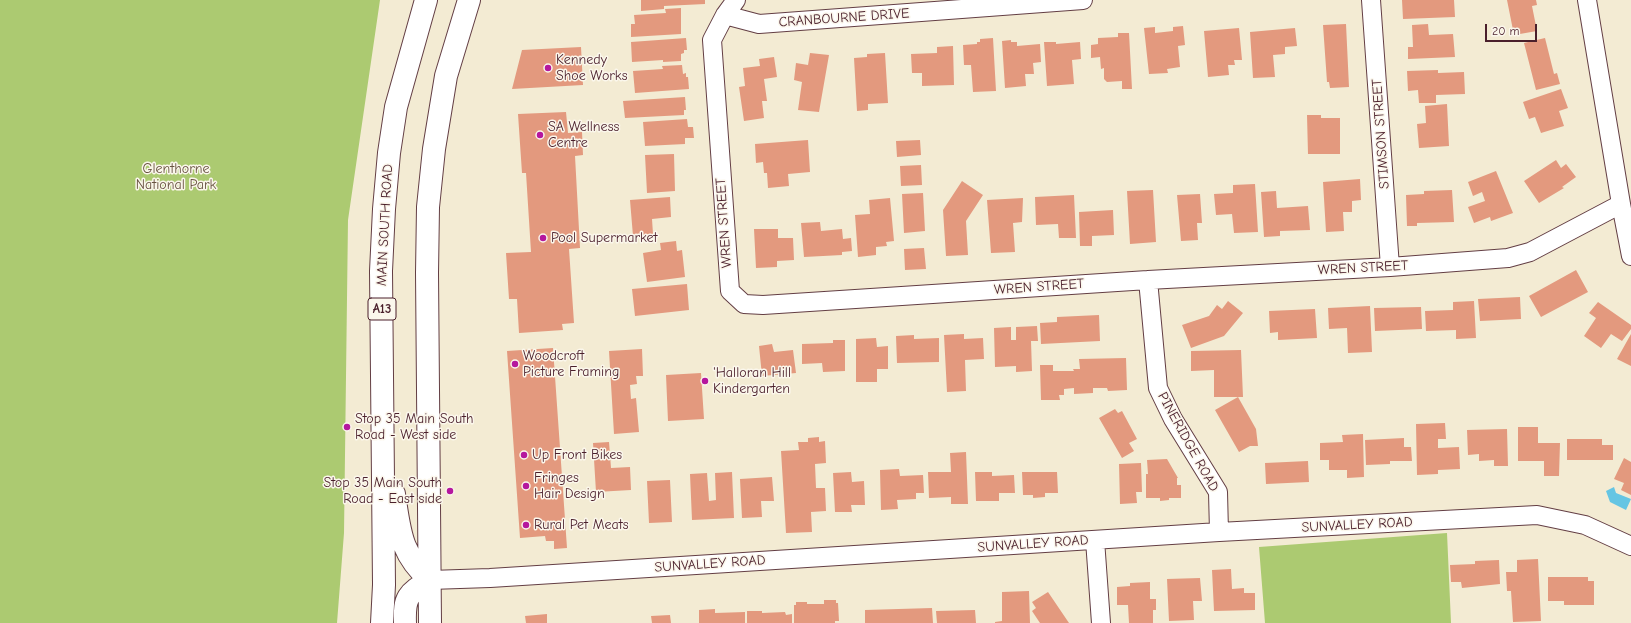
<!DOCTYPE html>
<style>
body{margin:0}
#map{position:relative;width:1631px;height:623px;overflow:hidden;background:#f3ebd3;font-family:"Comic Neue",sans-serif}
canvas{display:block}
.scale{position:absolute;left:1485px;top:24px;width:52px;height:18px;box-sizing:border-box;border:2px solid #4a1f2b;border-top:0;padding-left:5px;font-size:12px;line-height:14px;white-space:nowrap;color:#4a1f2b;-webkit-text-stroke:3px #fbf7ec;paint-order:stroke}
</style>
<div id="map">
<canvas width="1631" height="623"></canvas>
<div class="scale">20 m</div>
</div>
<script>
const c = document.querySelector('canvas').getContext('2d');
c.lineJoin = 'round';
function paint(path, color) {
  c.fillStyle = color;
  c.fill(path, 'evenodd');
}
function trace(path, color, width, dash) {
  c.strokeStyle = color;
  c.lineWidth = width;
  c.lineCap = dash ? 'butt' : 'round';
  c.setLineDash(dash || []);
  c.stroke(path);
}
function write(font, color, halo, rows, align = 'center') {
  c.font = font + ' "Comic Neue",sans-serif';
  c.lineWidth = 3;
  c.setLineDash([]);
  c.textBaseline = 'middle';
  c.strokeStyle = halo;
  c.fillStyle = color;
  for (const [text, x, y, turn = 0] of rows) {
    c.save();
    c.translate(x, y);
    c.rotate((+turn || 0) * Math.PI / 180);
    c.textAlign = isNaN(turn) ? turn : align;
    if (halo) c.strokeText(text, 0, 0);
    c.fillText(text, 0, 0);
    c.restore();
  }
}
paint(new Path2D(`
 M0,0H380L348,220L344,533L337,623H0Z
 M1447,533L1451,623H1265L1259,547Z`), '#acca71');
paint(new Path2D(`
 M1614,487L1616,493L1631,499L1626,510L1610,502L1606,491Z`), '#65c5e3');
paint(new Path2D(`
 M641,0H705V4L664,6V9L641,11Z
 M1402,0H1454L1455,17L1403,19Z
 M1507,0H1536L1537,5L1532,6L1537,31L1514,35Z
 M681,8V34L631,37V24H635L634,15L666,13L665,9Z
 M1346,24L1349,87L1330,88L1329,82H1327L1323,25Z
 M1428,24L1429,35L1453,34L1455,57L1408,59V47H1413L1412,25Z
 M1183,26L1185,45L1178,46L1180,67L1167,69L1168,73L1149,74L1144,28L1155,27V33L1173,31V27Z
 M1239,28L1242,60H1234L1235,65H1228L1229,75L1208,77L1204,31Z
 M1295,28L1297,46L1285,47V54L1273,55L1275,77L1253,78L1250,32Z
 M1118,33H1129L1132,89H1122V81L1107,82L1104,79V68L1101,69L1100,57L1091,58V45L1098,44V38L1118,37Z
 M686,38L687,50H684V53L681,54V61L663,62V60L632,62L631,42Z
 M993,38L996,91L973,92L971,65H964L963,45L977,44V42H980V39Z
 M1545,38L1554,74L1557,73L1560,84L1536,90L1524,43Z
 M1011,40V42H1017V46L1040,44L1041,62L1033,63L1034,74H1025L1026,86L1005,88L1002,41Z
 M1044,42H1056V44L1080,42L1081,59L1072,60L1074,84L1047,86Z
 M953,46L954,85L922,86V73H912L911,54L937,53V47Z
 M581,47L583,85L512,89L522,50Z
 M810,53L829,55L819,112L798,110L802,82L794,80L796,63L808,65Z
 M885,53L888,103L868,104V110L857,111L854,58L867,57V54Z
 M774,57L777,77L764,79L767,101H762L764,118L744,121L739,87L745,86L743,68L760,66L759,59Z
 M682,65L683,74L686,73V77H688L689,89L635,93L633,71L663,69L662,66Z
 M1438,70V73L1464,72L1465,94L1436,95V103H1419L1418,90L1408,91L1407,71Z
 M1561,89L1568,108L1559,111L1564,126L1541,133L1535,117L1529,119L1523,102Z
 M685,97L686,110H684V115L625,118L623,101Z
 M1447,104L1449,146L1419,148L1417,124L1426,123L1425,106Z
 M566,112L568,133L582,132L583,155L575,156L580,248L569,249L574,323L562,324L563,330L519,333L517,299H509L506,253L531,252L526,173H522L518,114Z
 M1307,115H1321V118H1340V154H1308Z
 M687,119L688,127H693L694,138H685V144L645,146L643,122Z
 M808,140L810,172L788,174L789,186L768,188L767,173H764L763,162L756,163L755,144Z
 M920,140L921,155L897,157L896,141Z
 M674,154L675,191L647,193L645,155Z
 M1556,160L1561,168L1566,164L1576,177L1562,187L1564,188L1539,203L1524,181Z
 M921,165L922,185L901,186L900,166Z
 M1496,171L1513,213L1491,221L1490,217L1474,223L1468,207L1485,201L1482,192L1473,196L1468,182Z
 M1360,179L1361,200L1352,201V212H1343L1344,231L1326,232L1323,182Z
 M962,181L983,195L966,221L968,255L946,256L943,210Z
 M1255,184L1258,232L1234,233L1232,214L1216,215L1214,194L1233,193V185Z
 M1153,190L1156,242L1130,244L1127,191Z
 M1452,190L1454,222L1417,223V226H1407L1406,195L1424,194V191Z
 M1276,191L1277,208L1308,206L1310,230L1280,231V236L1264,237L1261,192Z
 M923,193L925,231L904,233L902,194Z
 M1200,194L1202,223H1197L1198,240L1181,241L1177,195Z
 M1074,195L1076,238H1059L1058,224L1036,225L1035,197Z
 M670,197L671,217L652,219L653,234L633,236L630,200Z
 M890,198L894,241L886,242L887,246L876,247V255L858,257L855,215L870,214L869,200Z
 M1023,198L1022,222L1013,223L1015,252L991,253L987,200Z
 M1113,210L1114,235L1092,236V246H1080L1079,212Z
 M820,222L821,231L842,229L843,239L851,238L852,251L842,252V255L804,257L801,223Z
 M754,229H778V238H793L794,260L777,261V267L756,268Z
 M676,241L677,251L682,250L685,277L647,282L643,253L661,250L660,243Z
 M924,248L926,269L905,270L904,249Z
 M1576,270L1588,292L1541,317L1529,296Z
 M687,284L689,310L635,316L632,289Z
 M1520,297L1521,319L1480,321L1478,299Z
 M1228,301L1243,313L1224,336L1191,348L1182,325L1209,316L1217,305L1222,309Z
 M1474,301L1476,338L1456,339V330L1426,331L1425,311L1453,310V302Z
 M1598,302L1631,325V329L1622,341L1611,334L1601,348L1584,336L1596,318L1589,313Z
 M1370,306L1372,352L1348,353L1347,328L1329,329L1328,308Z
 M1421,307L1422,329L1375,331L1374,308Z
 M1315,309L1317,338L1278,340V332L1270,333L1269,311Z
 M1099,315L1100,341L1041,344L1040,323L1057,322V317Z
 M1037,326L1038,341H1031L1032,371L1016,372V366L995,367L994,328L1011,327V340H1016V327Z
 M964,334V339L983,338L984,359L965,360L966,391L947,392L944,335Z
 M1631,334V366L1617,359Z
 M914,335V339L939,338V362L897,363L896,336Z
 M876,338L877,347L888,346V369H877V382H856V339Z
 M833,340H845V371L823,372L822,363L802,364V344L833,343Z
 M772,344L774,352L793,350L796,373L762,376L759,346Z
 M553,348L567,548L554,549V541H546L545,536L520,538L507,351Z
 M642,349L643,376H636L637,384L630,385L631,399L636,398L639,432L614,434L609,351Z
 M1241,350L1243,397H1214V370L1191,371V351Z
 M1126,358L1127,390L1108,391L1107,388H1093V393L1074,394V388L1064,389V395H1059L1060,400H1041L1040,365H1053V371H1074L1073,369H1080L1079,359Z
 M701,373L704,419L668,421L666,375Z
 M1238,397L1256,429L1258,446H1250L1239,452L1215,410Z
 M1115,409L1118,413L1122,411L1137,439L1129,443L1134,451L1122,458L1099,418Z
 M1445,423L1446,439H1438V448L1459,447L1460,469L1438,470V474L1417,475L1416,424Z
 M1518,427H1538V443H1560L1559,476H1544V461H1518Z
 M1507,429L1508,466H1494V460L1479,461V454L1468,455L1467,430Z
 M1363,434L1364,477L1347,478V470H1329V460H1320V443L1343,442L1342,435Z
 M819,437V442L825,441L826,463L815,464L816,488H825L826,511L811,512L812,532L786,533L781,451L799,450L798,442H808V438Z
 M1404,438V447H1411L1412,461H1390V464L1366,465L1365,440Z
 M1567,439H1602V445H1613V460H1567Z
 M609,442L611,468L630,467L631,490L596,492L593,443Z
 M966,452L968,504H951V497L929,498L928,472H951L950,453Z
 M1624,458L1631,462V495L1621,490L1624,483L1614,479Z
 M1167,459L1178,478H1177V485H1181V498H1169V500L1160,501V498H1146V474H1148L1147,460Z
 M1308,461L1309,482L1266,484L1265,463Z
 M1141,463L1142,492H1136L1137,503L1120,504L1119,464Z
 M899,469L900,476L923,475L924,493H916V499L897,500L898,509L881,510L880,470Z
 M732,472L734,518L692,520L690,474L707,473L709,501L716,500L715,473Z
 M851,472L852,482L864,481L865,505H851L852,512H835L833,473Z
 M975,472H992V476L1014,475L1015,493H999V501H976Z
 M1022,472H1057L1058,493H1045V497L1033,498V495H1023Z
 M772,477L774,501H761L762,517L742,518L740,479Z
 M670,480L672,522L649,523L647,481Z
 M1538,559L1541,621L1513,622L1511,591H1507L1506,572H1517V560Z
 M1499,560L1500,584L1462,588L1461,582H1451L1450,565L1475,564V561Z
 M1231,569L1232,589L1244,588V593H1255V610L1214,611L1212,570Z
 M1548,577H1588V581H1594V605H1564V601H1548Z
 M1200,578L1202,601H1193L1194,620L1169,621L1167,579Z
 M1150,582V599H1156V610H1153V623H1129L1128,605H1117V587L1130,586V583Z
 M1029,591L1030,623H995V622L1002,621V592Z
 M1048,592L1069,623H1040L1032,611L1036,608L1032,602Z
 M824,600H836V603H838L839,621H835V623H794V605H796V602H807V604H824Z
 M932,608L933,623H865V610Z
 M715,609V613L745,612V623H699V610Z
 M975,610L976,623H937L936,611Z
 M747,611H762V613L785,612L786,615L792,614V623H747Z
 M547,614V623H526L525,616Z
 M670,615L671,623H652L651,616Z`), '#e3997e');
const street = new Path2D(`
 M736,0L725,15L712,40L730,291L744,304L763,305L1148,280L1390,267L1508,258L1530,252L1621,204
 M1371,0L1390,267
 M1587,0L1621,204L1631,256
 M725,15L759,24L1083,0
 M1148,280L1158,388L1173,419L1218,492L1219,532
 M1095,540L1101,623
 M430,580L490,578L1219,532L1537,515L1585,525L1631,546`);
const highway = new Path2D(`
 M394,494C400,532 400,553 430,580
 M382,623L384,585L381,271L384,209L389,153L396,107L426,0
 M405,623C404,596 408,594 430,580
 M430,623L427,273L428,207L434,149L446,76L469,0`);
trace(street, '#633e44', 20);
trace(highway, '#633e44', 24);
trace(street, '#fff', 18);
trace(highway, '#fff', 22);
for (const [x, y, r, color] of [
 [548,68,4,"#b5179e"],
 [540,135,4,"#b5179e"],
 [543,238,4,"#b5179e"],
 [515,364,4,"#b5179e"],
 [705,381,4,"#b5179e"],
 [347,427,4,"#b5179e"],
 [524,455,4,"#b5179e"],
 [526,486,4,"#b5179e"],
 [450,491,4,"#b5179e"],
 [526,525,4,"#b5179e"]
]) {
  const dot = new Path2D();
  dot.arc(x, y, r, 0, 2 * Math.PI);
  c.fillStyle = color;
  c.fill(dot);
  trace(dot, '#fbf7ec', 1.5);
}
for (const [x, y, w] of [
 [382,309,28]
]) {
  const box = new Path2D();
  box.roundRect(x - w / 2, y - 11, w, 22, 3);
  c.fillStyle = '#fbf7ec';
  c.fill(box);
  trace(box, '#4a1f2b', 1);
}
write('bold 13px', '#4a1f2b', null, [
 ["A13",382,309]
]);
write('14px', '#4a1f2b', '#fbf7ec', [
 ["CRANBOURNE DRIVE",844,18,-4],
 ["STIMSON STREET",1381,134,-94],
 ["WREN STREET",724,223,-94],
 ["MAIN SOUTH ROAD",385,225,-87],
 ["WREN STREET",1363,268,-3],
 ["WREN STREET",1039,287,-4],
 ["PINERIDGE ROAD",1188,442,61],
 ["SUNVALLEY ROAD",1357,525,-3],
 ["SUNVALLEY ROAD",1033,544,-4],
 ["SUNVALLEY ROAD",710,564,-4]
]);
write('14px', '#4a1f2b', '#fbf7ec', [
 ["Kennedy",556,60],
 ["Shoe Works",556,76],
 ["SA Wellness",548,127],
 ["Centre",548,143],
 ["Pool Supermarket",551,238],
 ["Woodcroft",523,356],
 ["Picture Framing",523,372],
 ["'Halloran Hill",713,373],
 ["Kindergarten",713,389],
 ["Stop 35 Main South",355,419],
 ["Road - West side",355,435],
 ["Up Front Bikes",532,455],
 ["Fringes",534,478],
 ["Hair Design",534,494],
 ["Stop 35 Main South",442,483,"right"],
 ["Road - East side",442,499,"right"],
 ["Rural Pet Meats",534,525]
], 'left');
write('14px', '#675240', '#fbf7ec', [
 ["Glenthorne",176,169],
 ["National Park",176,185]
]);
</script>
